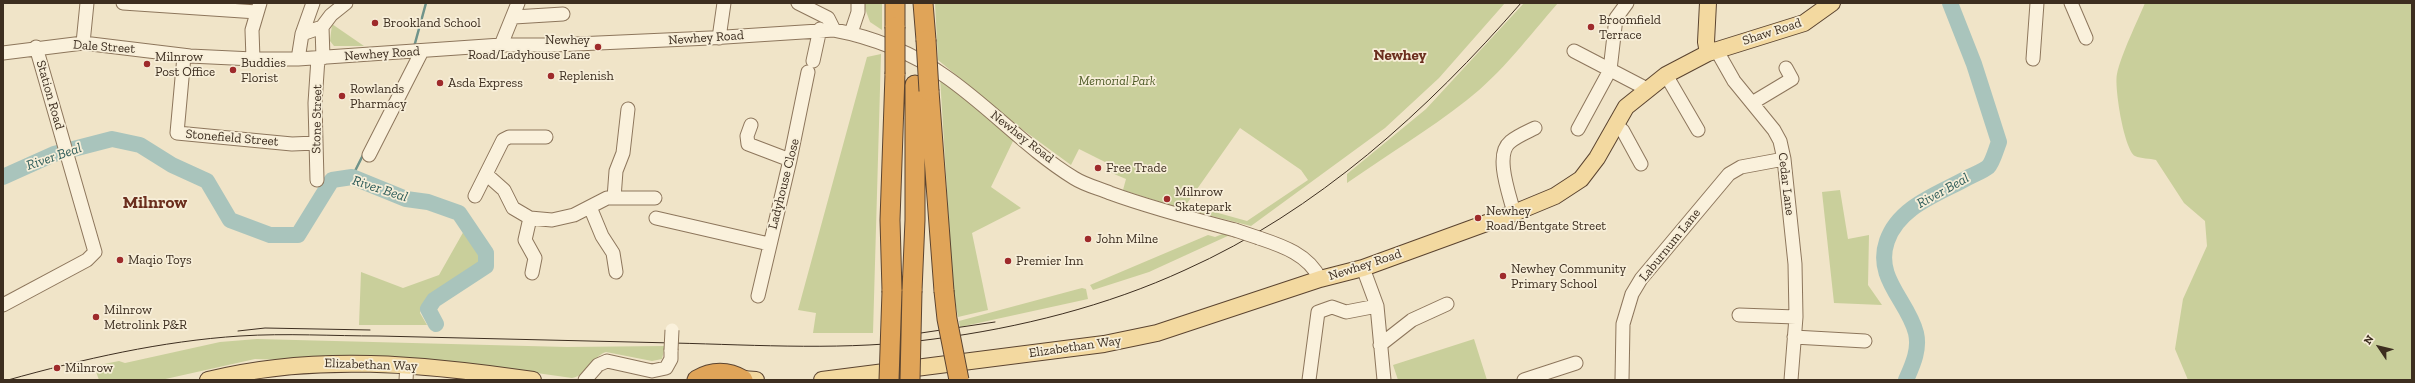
<!DOCTYPE html>
<style>
body{margin:0}
#map{position:relative;width:2415px;height:383px;overflow:hidden;background:#f0e4c8;font-family:"Zilla Slab",serif}
canvas{display:block}
.frame{position:absolute;inset:0;border:4px solid #3d2e20;pointer-events:none}
.north{position:absolute;left:2359px;top:327px;width:40px;height:40px;-webkit-text-stroke:3px #f7eed8;paint-order:stroke;rotate:305deg;font-size:11px;font-weight:700;line-height:16px;text-align:center;color:#3d2e20}
.north::after{content:'';display:block;margin:auto;width:14px;height:18px;background:#3d2e20;clip-path:polygon(50% 0,100% 100%,50% 72%,0 100%)}
</style>
<div id="map">
<canvas width="2415" height="383"></canvas>
<div class="frame"></div>
<div class="north">N</div>
</div>
<script>
const c = document.querySelector('canvas').getContext('2d');
c.lineJoin = 'round';
function paint(path, color) {
  c.fillStyle = color;
  c.fill(path, 'evenodd');
}
function trace(path, color, width, dash) {
  c.strokeStyle = color;
  c.lineWidth = width;
  c.lineCap = dash ? 'butt' : 'round';
  c.setLineDash(dash || []);
  c.stroke(path);
}
function write(font, color, halo, rows, align = 'center') {
  c.font = font + ' "Zilla Slab",serif';
  c.lineWidth = 3.5;
  c.setLineDash([]);
  c.textBaseline = 'middle';
  c.strokeStyle = halo;
  c.fillStyle = color;
  for (const [text, x, y, turn = 0] of rows) {
    c.save();
    c.translate(x, y);
    c.rotate((+turn || 0) * Math.PI / 180);
    c.textAlign = isNaN(turn) ? turn : align;
    if (halo) c.strokeText(text, 0, 0);
    c.fillText(text, 0, 0);
    c.restore();
  }
}
paint(new Path2D(`
 M863,3H882V30L870,22Z
 M935,3H1505L1439,78L1385,128L1251,226L1192,211L1193,206L1247,221L1308,180L1301,170L1240,128L1183,209L1123,190L1126,179L1107,171L1109,164L1079,149L1071,165L1019,127L938,60Z
 M1524,3H1558C1529,36 1502,73 1467,100C1429,130 1387,155 1347,183V174L1426,109Z
 M2145,3H2412V380H2188L2175,349L2183,299L2207,246L2205,221L2184,203L2156,160C2150,158 2141,159 2135,156C2124,149 2114,86 2117,74C2121,55 2137,22 2145,3Z
 M332,24L364,46H334L330,41Z
 M881,54L873,333H813L816,313L798,310L867,57Z
 M940,77L1014,139L991,187L1021,208L972,233L988,310L958,317L953,290Z
 M1840,190L1848,239L1869,235L1868,285L1882,305L1834,303L1822,192Z
 M465,229C473,240 489,252 481,265C464,275 424,293 420,313L427,325H359L361,272L403,288L439,275Z
 M1225,233L1232,234L1149,272L1093,290L1090,285L1208,235L1215,237Z
 M1082,288L1086,289L1088,299L960,327L959,321Z
 M257,339L567,347L665,346L662,359L652,361L606,352C591,357 589,375 572,378L466,363L384,356L288,360L255,359L161,380H99L94,366L119,361L125,363L220,342Z
 M1474,339L1487,380H1398L1393,365Z`), '#c9cf9b');
trace(new Path2D(`
 M414,47L426,3
 M352,177L364,153`), '#6f938a', 2.5);
trace(new Path2D(`
 M3,177L54,154L112,139L140,145L172,165L207,181L230,220L270,235H298L332,180L352,177L406,199L428,202L459,213L486,253V266L434,300L428,309L436,324
 M1906,380C1912,366 1920,350 1916,333C1908,301 1874,278 1887,241C1899,206 1939,194 1969,177C1975,174 1983,171 1988,167C1993,162 1996,149 1999,142L1974,64L1950,3`), '#a9c4bc', 16);
const minor = new Path2D(`
 M123,3L257,12
 M798,3L828,18L834,30
 M2071,3L2086,38
 M514,17L563,14
 M322,27L323,58
 M851,33L858,12V3
 M302,34L322,27L331,15L346,3
 M719,38L724,3
 M83,43L87,3
 M501,45L518,3
 M1574,51L1647,89
 M1717,51L1734,81L1774,130L1780,141L1784,159L1795,264L1796,317L1791,380
 M3,53L83,43L190,56L253,59H298L501,45H554L710,38L834,30C872,37 913,53 945,76C990,107 1027,149 1074,178C1085,185 1098,188 1110,193C1151,208 1193,219 1235,230
 M184,56L177,133L292,144L316,143
 M253,59L252,30L260,3
 M298,59L302,34L313,3
 M2033,59L2037,3
 M813,61L820,29
 M1666,75L1698,130
 M1752,103L1792,79L1786,68
 M1615,124L1623,131L1641,164
 M751,125L747,136L748,144L790,160
 M1578,129L1610,70L1616,18L1627,3
 M369,155L422,51
 M486,174L504,190L513,208L530,218L552,220L574,215L607,198H655
 M317,180L315,103L318,58
 M475,196L503,140L509,137H546
 M614,198L616,171L623,153L628,109
 M590,207L602,236L613,253L616,272
 M1514,213C1510,196 1494,155 1510,142C1517,136 1527,132 1535,128
 M530,218L525,240L535,258L532,273
 M656,218L769,244
 M1259,238C1283,246 1309,255 1320,279
 M1363,268L1377,306L1384,380
 M758,296L790,160L808,72
 M3,305L87,260L95,252L36,47
 M1739,315L1796,317
 M1794,337L1865,341
 M1380,345L1412,320L1447,304
 M406,380L407,365
 M585,380L598,365L607,361L652,371L666,368L671,359V350
 M1309,380L1318,312L1332,307L1346,312L1377,306
 M1524,380L1576,363
 M1622,380L1623,324L1632,294L1641,279L1729,174L1741,167L1784,159`);
const major = new Path2D(`
 M1708,3L1706,42L1708,53
 M742,379L756,380
 M208,380C315,353 426,364 533,380
 M822,380L1104,344L1157,333L1320,279L1363,268L1514,213L1555,196L1581,179L1597,158L1626,107L1666,75L1708,53L1804,23L1832,3`);
const highway = new Path2D(`
 M895,3V27
 M923,3L926,40
 M929,91L944,291
 M892,291L890,220L895,74
 M912,291L915,220V85
 M697,380C712,371 728,371 743,380`);
trace(minor, '#8d765c', 15);
trace(major, '#5b4430', 18);
trace(highway, '#5b4430', 21);
trace(minor, '#faf1dc', 13);
trace(major, '#f3d9a0', 16);
trace(highway, '#e0a458', 19);
trace(new Path2D(`
 M238,331L265,328L370,330
 M894,337L995,322
 M8,380C83,359 162,341 240,336C286,333 333,336 379,336C477,338 575,341 673,343C759,345 848,351 934,339C1019,328 1107,306 1185,270C1317,211 1427,111 1521,3`), '#3d2e20', 1);
const minorBridge = new Path2D(`
 M1235,230L1259,238
 M671,350L672,330`);
const highwayBridge = new Path2D(`
 M926,40L929,91
 M895,74V27
 M944,291L947,319L959,380
 M889,380L892,291
 M910,380L912,291`);
trace(minorBridge, '#8d765c', 15, []);
trace(highwayBridge, '#5b4430', 21, []);
trace(minorBridge, '#faf1dc', 13);
trace(highwayBridge, '#e0a458', 19);
for (const [x, y, r, color] of [
 [375,23,4,"#9e2a2b"],
 [1591,27,4,"#9e2a2b"],
 [598,47,4,"#9e2a2b"],
 [147,64,4,"#9e2a2b"],
 [233,70,4,"#9e2a2b"],
 [551,76,4,"#9e2a2b"],
 [440,83,4,"#9e2a2b"],
 [342,96,4,"#9e2a2b"],
 [1098,168,4,"#9e2a2b"],
 [1167,199,4,"#9e2a2b"],
 [1478,218,4,"#9e2a2b"],
 [1088,239,4,"#9e2a2b"],
 [120,260,4,"#9e2a2b"],
 [1008,261,4,"#9e2a2b"],
 [1503,276,4,"#9e2a2b"],
 [96,317,4,"#9e2a2b"],
 [57,368,4,"#9e2a2b"]
]) {
  const dot = new Path2D();
  dot.arc(x, y, r, 0, 2 * Math.PI);
  c.fillStyle = color;
  c.fill(dot);
  trace(dot, '#f7eed8', 1.5);
}
write('13px', '#3d2e20', '#f7eed8', [
 ["Broomfield",1599,20],
 ["Terrace",1599,35],
 ["Brookland School",383,23],
 ["Newhey",590,40,"right"],
 ["Road/Ladyhouse Lane",590,55,"right"],
 ["Milnrow",155,57],
 ["Post Office",155,72],
 ["Buddies",241,63],
 ["Florist",241,78],
 ["Replenish",559,76],
 ["Asda Express",448,83],
 ["Rowlands",350,89],
 ["Pharmacy",350,104],
 ["Free Trade",1106,168],
 ["Milnrow",1175,192],
 ["Skatepark",1175,207],
 ["Newhey",1486,211],
 ["Road/Bentgate Street",1486,226],
 ["John Milne",1096,239],
 ["Maqio Toys",128,260],
 ["Premier Inn",1016,261],
 ["Newhey Community",1511,269],
 ["Primary School",1511,284],
 ["Milnrow",104,310],
 ["Metrolink P&R",104,325],
 ["Milnrow",65,368]
], 'left');
write('13px', '#3d2e20', '#f7eed8', [
 ["Shaw Road",1772,32,-18],
 ["Newhey Road",706,38,-4],
 ["Dale Street",104,47,4],
 ["Newhey Road",382,54,-4],
 ["Station Road",50,95,74],
 ["Stone Street",317,119,-89],
 ["Newhey Road",1022,137,38],
 ["Stonefield Street",232,138,5],
 ["Ladyhouse Close",784,184,-76],
 ["Cedar Lane",1786,184,83],
 ["Laburnum Lane",1670,245,-51],
 ["Newhey Road",1365,265,-18],
 ["Elizabethan Way",1075,347,-8],
 ["Elizabethan Way",371,365,2]
]);
write('italic 13px', '#4d5a26', '#f7eed8', [
 ["Memorial Park",1117,81]
]);
write('italic 14px', '#2f5d5a', '#f7eed8', [
 ["River Beal",54,157,-19],
 ["River Beal",380,189,18],
 ["River Beal",1943,191,-29]
]);
write('bold 15px', '#6b2e1e', '#f7eed8', [
 ["Newhey",1400,56]
]);
write('bold 17px', '#6b2e1e', '#f7eed8', [
 ["Milnrow",155,203]
]);
</script>
